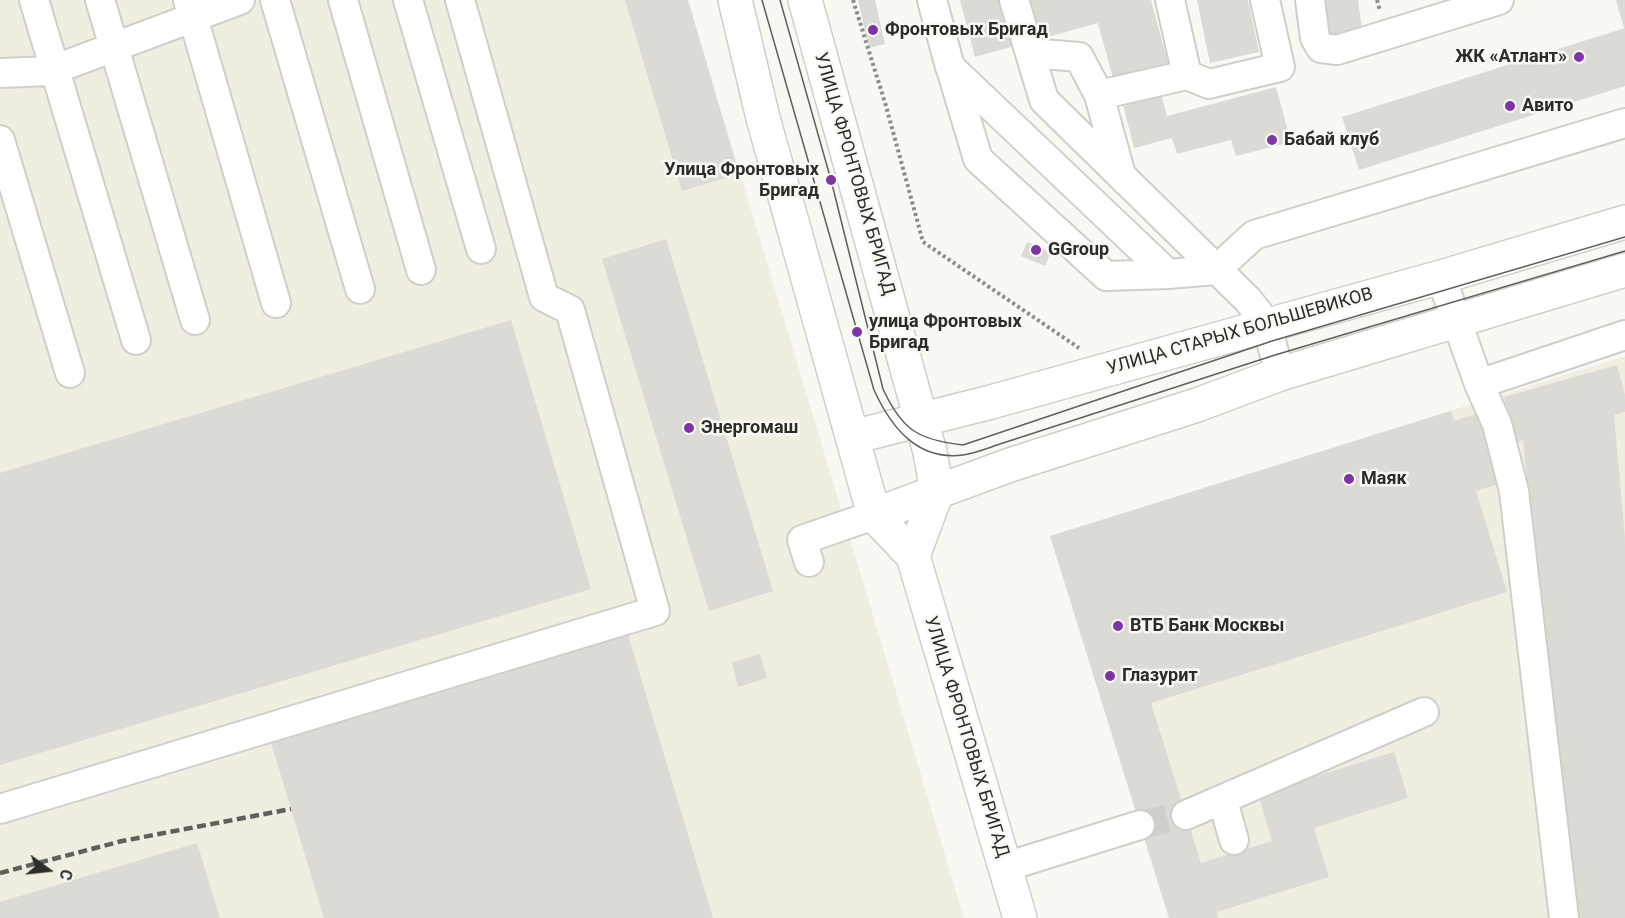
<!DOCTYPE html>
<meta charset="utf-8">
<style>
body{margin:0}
#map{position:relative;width:1625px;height:918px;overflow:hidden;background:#f9f9f3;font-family:Roboto,sans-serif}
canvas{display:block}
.north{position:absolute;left:18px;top:840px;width:60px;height:60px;-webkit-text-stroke:4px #f9f9f3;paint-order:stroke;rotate:105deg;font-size:16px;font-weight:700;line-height:24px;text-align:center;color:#2c2c2a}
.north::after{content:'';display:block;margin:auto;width:21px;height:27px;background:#2c2c2a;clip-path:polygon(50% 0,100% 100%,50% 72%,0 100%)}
</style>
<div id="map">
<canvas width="1625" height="918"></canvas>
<div class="north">С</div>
</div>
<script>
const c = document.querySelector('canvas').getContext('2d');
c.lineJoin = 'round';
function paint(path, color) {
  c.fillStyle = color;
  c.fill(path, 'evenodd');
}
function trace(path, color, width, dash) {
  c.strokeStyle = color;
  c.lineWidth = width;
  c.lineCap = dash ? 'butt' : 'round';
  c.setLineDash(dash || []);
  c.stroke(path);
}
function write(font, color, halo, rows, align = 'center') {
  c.font = font + ' Roboto,sans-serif';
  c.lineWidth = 5;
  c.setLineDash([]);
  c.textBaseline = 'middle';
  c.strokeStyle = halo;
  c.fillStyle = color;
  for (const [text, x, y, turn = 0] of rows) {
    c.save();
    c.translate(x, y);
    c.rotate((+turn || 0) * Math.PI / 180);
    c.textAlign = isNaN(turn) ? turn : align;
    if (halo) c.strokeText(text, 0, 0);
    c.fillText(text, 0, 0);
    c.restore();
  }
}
paint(new Path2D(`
 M0,0H688L964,918H0Z
 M1625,356V918H1169L1050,536ZM1314,829L1329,877L1217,912Z`), '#efeee1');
paint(new Path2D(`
 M625,0H688L739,174L682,191Z
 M858,0H875L885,44L869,48Z
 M960,0H1151L1169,67L1114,82L1098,23L975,57Z
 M1197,0H1248L1259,52L1210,63Z
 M1317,0H1358L1363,37L1323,43Z
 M1616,0H1625V28H1624Z
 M1625,28V86L1359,170L1342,117Z
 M1159,86L1167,116L1276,87L1291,142L1236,156L1231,140L1177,154L1172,138L1134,148L1121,97Z
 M666,239L773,591L709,611L602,259Z
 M1027,242L1051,252L1045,266L1021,256Z
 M511,320L591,589L0,765V473Z
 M1617,365L1625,395V412L1614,415L1625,538V918H1573L1523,440L1517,442L1504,397Z
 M1451,411L1454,421L1482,412L1504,482L1476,491L1507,592L1151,703L1201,863L1272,841L1258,794L1394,752L1408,798L1314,828L1329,877L1217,912L1218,918H1169L1050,536Z
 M626,628L713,918H324L269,736Z
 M760,654L767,678L738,687L732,662Z
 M197,843L220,918H0V902Z`), '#dbdad5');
trace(new Path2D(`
 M1140,825L1186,815`), '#d0d0cb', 28, [28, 14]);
const minor = new Path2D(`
 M34,0L136,340
 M100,0L195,320
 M188,0L276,303
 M275,0L360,289
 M343,0L421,270
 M408,0L481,249
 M932,0L950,67L1168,274L1216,270L1254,235L1625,123
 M1014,0L1044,100L1248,300L1266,323L1280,374
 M1170,0L1187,75
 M1310,0L1315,38L1321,48L1337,50L1499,0
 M1030,53L1079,57L1099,95L1121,175
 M951,69L978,159L1106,276L1168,274
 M0,73L50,71L240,0
 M1099,95L1187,75L1209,84L1280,67L1265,0
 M0,140L70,373
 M1441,277L1479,384L1497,424L1514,491L1564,918
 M1479,384L1625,335
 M809,562L802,540L874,515
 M1223,801L1234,840
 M0,809L655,611L570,310L544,297L460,0
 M1186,815L1424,712
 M1005,867L1140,825`);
const major = new Path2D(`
 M735,0L763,118L874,515L913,556L1020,918
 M805,0L930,452L937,492L913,556
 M853,437L991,402L1441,277L1625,222
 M874,515L1010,465L1197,405L1280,374L1625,270`);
trace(minor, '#cfcfca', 32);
trace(major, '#cfcfca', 36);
trace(new Path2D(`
 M853,0L886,106L923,242L1079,348
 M1377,0L1380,11`), '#8c8c89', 4, [3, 3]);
trace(minor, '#fff', 28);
trace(major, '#fff', 33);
trace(new Path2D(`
 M762,0L874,390C891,427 917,461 963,455C977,453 990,447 1003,443L1275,355L1625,251
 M780,0L831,180L883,389C902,430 918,440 963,445L1272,341L1625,237`), '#5f5f5c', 1.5);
trace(new Path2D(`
 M0,873L122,841L291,809`), '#5f5f5c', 4.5, [9, 4.5]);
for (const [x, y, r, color] of [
 [873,30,6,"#8033a5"],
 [1579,57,6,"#8033a5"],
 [1510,106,6,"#8033a5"],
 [1272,140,6,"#8033a5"],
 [831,180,6,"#8033a5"],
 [1036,250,6,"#8033a5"],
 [857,332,6,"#8033a5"],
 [689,428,6,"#8033a5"],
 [1349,479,6,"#8033a5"],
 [1118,626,6,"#8033a5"],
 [1110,676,6,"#8033a5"]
]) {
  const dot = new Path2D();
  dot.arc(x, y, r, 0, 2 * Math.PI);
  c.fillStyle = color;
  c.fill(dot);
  trace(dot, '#f9f9f3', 2);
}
write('bold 18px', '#2c2c2a', '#f9f9f3', [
 ["Фронтовых Бригад",885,30],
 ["ЖК «Атлант»",1567,57,"right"],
 ["Авито",1522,106],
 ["Бабай клуб",1284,140],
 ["Улица Фронтовых",819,170,"right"],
 ["Бригад",819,191,"right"],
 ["GGroup",1048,250],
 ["улица Фронтовых",869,322],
 ["Бригад",869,343],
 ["Энергомаш",701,428],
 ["Маяк",1361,479],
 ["ВТБ Банк Москвы",1130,626],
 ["Глазурит",1122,676]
], 'left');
write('18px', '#2c2c2a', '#f9f9f3', [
 ["УЛИЦА ФРОНТОВЫХ БРИГАД",854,174,74],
 ["УЛИЦА СТАРЫХ БОЛЬШЕВИКОВ",1240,332,-16],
 ["УЛИЦА ФРОНТОВЫХ БРИГАД",966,737,73]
]);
</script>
